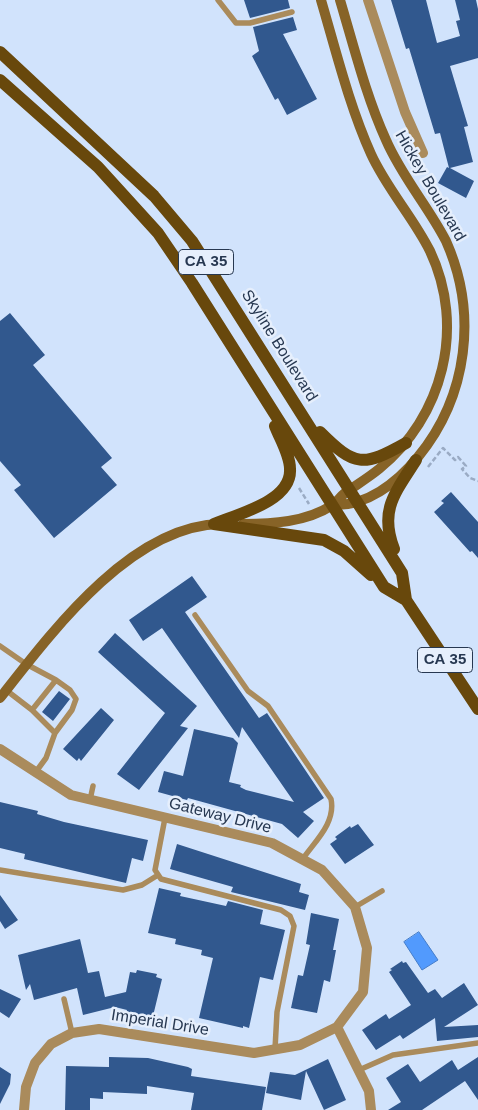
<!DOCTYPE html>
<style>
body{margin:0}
canvas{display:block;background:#d1e3fc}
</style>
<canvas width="478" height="1110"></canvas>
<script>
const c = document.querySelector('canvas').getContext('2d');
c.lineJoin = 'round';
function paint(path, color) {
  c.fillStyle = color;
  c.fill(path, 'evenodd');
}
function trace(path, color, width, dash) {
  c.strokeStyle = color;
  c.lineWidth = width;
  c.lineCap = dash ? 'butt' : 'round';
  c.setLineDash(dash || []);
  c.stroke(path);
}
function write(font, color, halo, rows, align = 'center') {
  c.font = font + ' Arial,sans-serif';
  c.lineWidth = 5;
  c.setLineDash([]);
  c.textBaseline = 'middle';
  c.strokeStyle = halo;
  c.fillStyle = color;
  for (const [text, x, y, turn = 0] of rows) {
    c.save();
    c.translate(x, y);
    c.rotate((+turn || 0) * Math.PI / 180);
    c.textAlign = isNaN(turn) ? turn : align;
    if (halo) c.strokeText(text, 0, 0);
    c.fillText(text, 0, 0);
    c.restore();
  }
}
const water = new Path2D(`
 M419,932L438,960L422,970L404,942Z`);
paint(water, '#529afd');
trace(water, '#457dc9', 1);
paint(new Path2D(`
 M244,0H288L290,8L250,18Z
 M391,0H426L437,43L460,36L456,21L460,20L455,0H476L478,9V58L450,66L468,126L464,127L473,162L450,168L474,181L466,198L438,183L447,167L449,168L440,133L435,134L409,48L406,49Z
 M293,17L297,30L283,34L317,99L287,115L278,98L275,100L252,56L259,51L253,27Z
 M10,313L45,355L33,365L112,458L101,467L117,485L54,538L14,490L21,485L0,461V321Z
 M451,492L478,522V558L472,551L470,552L434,512L444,503L441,501Z
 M192,576L207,597L185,612L259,718L267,713L324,798L303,812L314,821L298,838L282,824L188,798L187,800L158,792L164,771L183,776L194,729L233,738L238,743L229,782L241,785L240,787L246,790L294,802L242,727L239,738L162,628L143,641L129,620Z
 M115,633L197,706L180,726L188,728L139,790L117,774L165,713L98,652Z
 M59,691L70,699L53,721L42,712Z
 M101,708L114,720L81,761L79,758L77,761L63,749Z
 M0,802L38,811L37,814L64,822L148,840L143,861L132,858L126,883L24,859L25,854L0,848Z
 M358,824L374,845L345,864L330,844L337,839L335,837L350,826L351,828Z
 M177,844L301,884L299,892L309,895L305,910L231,892L233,887L170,869Z
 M159,888L181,893L180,896L226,906L228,901L263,910L260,924L285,930L273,980L260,977L249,1028L243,1026V1028L199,1018L213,958L201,955L202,950L175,944L176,939L148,933Z
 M0,895L18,920L5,929L0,921Z
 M311,913L339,919L333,950H336L330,982L324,980L317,1013L291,1008L298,975L303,976L310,945L306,944Z
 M80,939L88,973L99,971L105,997L126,992L130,972L136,973L137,970L157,974L156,977L162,979L153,1016L148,1015L147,1018L126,1013L127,1010L115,1007L83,1015L77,988L34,1000L30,984L26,990L18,955Z
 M402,961L403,963L406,962L428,993L435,989L442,998L464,983L478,1005L444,1027L478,1025V1037L437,1041L435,1018L403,1039L400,1035L376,1050L362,1030L386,1014L389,1019L411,1005L389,972L392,970L390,969Z
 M0,989L21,999L9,1018L0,1012Z
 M109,1057L148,1058L188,1067L192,1069L191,1076L266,1087L262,1110H191L194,1093L147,1086V1094L103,1092V1099L90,1098V1110H65L66,1066L109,1067Z
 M478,1057V1100L465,1081L422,1110H388L401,1102L386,1078L408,1064L420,1082L452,1060L458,1070Z
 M328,1059L346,1100L324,1110L306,1071L301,1100L266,1093L270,1072L295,1075Z
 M0,1067L11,1074L10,1084L0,1104Z`), '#31588e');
trace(new Path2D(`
 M428,467L443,448L455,460L458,457L466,466L462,469L470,478L478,481
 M299,488L309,504`), '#9aabc4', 2.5, [5, 2.5]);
trace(new Path2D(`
 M218,0L236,23H250L292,12
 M195,615L248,691L268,706L331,799C336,823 315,841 302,860
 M0,646L26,664L56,680L32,710L6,690
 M32,710L55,733L46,758L35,773
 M55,733L72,710L76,699L70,690L56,680
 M90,800L93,786
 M165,818L155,870L161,879L281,910L290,916L294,926L277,1012L275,1049
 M0,870L123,890L142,885L158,875
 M355,907L382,891
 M64,999L72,1033
 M359,1070L393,1055L478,1043`), '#aa8b5c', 5.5);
trace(new Path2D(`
 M368,0L405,112L423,153
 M0,749L71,795L272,843L322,870L355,907L367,948L363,992L337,1027L369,1091L371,1110
 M24,1110L26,1087L35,1063L51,1044L72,1033L99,1029L254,1053L300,1045L337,1027`), '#aa8b5c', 10);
trace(new Path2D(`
 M332,505C366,507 397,483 418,457C468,396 478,313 446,241C428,206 402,177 386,140C366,96 354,47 340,0
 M243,524C272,524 306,522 331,506C336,503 340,497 345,493C356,485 368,478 379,469C443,417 466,327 430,251C413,217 387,189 371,154C349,105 336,51 321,0
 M0,698C51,633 131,525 221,524`), '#876327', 10);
trace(new Path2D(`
 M0,52L154,196L192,241L402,573L406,600L478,709
 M0,80L98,167L158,233L192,283L384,587L406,600
 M320,432C355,467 363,467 406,443
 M214,524L324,540L344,551L371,575
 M214,524C238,514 292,501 290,469C290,455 280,439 275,426
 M394,549C379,510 395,493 416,460`), '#68480c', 12);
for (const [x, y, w] of [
 [206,262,55],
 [445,660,55]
]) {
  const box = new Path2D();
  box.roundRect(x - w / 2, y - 12.5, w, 25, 4);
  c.fillStyle = '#e6effc';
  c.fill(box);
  trace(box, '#273851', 1);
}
write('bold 15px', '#273851', null, [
 ["CA 35",206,262],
 ["CA 35",445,660]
]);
write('16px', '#273851', '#e6effc', [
 ["Hickey Boulevard",430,186,60],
 ["Skyline Boulevard",279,346,58],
 ["Gateway Drive",220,816,14],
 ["Imperial Drive",160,1023,9]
]);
</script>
